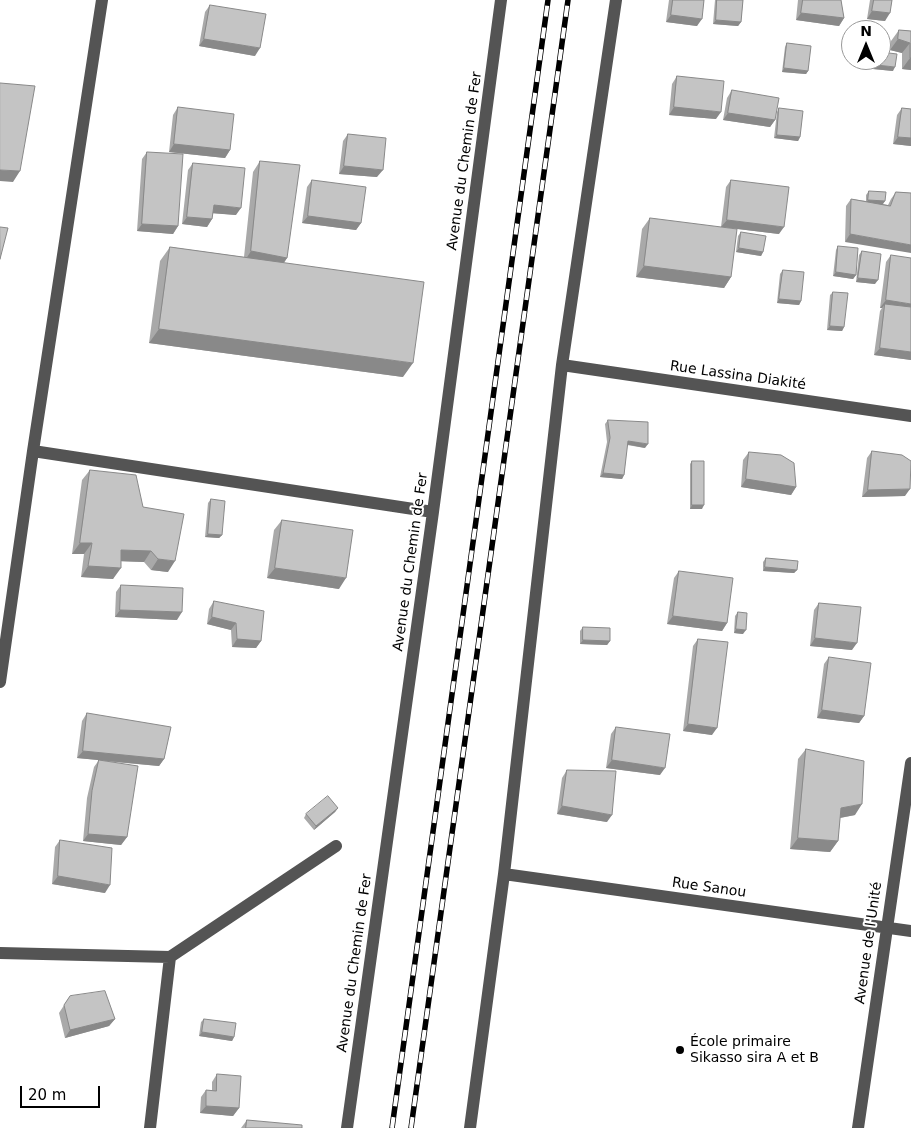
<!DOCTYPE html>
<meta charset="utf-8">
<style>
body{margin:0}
#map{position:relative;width:911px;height:1128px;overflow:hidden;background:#fff;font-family:"DejaVu Sans",sans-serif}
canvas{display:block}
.north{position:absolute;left:841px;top:20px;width:50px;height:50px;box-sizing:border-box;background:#fff;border:1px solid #999;border-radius:50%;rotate:0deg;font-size:14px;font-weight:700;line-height:20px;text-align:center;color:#000}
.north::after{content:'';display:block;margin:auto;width:18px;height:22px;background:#000;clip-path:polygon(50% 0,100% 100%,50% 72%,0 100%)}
.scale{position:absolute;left:20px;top:1086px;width:80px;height:22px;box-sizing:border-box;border:2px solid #000;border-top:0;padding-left:6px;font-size:15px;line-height:18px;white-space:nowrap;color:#000;-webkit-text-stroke:4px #fff;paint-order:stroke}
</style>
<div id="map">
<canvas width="911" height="1128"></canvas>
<div class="north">N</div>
<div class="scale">20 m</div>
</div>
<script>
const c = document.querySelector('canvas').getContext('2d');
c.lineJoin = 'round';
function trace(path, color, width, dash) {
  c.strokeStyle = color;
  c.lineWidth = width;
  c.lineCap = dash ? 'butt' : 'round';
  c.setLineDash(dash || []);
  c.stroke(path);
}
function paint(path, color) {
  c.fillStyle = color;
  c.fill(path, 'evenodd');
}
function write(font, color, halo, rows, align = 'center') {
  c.font = font + ' "DejaVu Sans",sans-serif';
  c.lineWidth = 4;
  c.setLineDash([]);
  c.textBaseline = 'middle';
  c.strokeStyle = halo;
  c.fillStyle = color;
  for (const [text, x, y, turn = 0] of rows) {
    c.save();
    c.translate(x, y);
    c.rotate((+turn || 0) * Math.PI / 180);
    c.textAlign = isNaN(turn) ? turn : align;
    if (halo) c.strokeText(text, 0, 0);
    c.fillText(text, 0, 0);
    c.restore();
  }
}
trace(new Path2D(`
 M562,365L911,416
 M33,451L433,512
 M0,682L33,451L102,0
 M504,874L911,931
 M0,953L170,957L336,846
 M150,1128L170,957
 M347,1128L433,512L501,0
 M470,1128L504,874L562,365L616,0
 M858,1128L911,763`), '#545454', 12);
const rail = new Path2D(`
 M392,1128L548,0
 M411,1128L568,0`);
trace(rail, '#000', 5.5);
trace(rail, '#fff', 4, [11]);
paint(new Path2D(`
 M669,0H704L697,26L666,22Z
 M715,0H743L741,22L738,26L713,24Z
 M798,0H841L844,18L839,26L796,20Z
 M870,0H892L885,21L867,19Z
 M210,5L255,56L199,46L205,12Z
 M899,30L911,31V70L902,69V53L890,50L891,41Z
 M787,43L808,71L806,74L782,72L785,47Z
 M864,60H881L893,71L863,68Z
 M677,76L716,119L669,115L672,84Z
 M732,90L775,120L770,127L723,120L727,98Z
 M178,107L230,150L225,158L169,152L173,115Z
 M779,108L800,137L798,141L774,138L777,112Z
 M902,108L911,109V146L893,144L897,115Z
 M348,134L377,177L339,174L343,141Z
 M147,152L178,226L173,234L137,231L142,159Z
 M260,161L287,258L284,263L403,377L149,343L160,261L170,247L244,257L253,172Z
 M193,163L236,215L213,213L212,219L207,227L182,224L188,170Z
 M312,180L361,223L356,230L302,223L307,187Z
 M731,180L779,234L721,227L726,187Z
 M869,191L885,201L883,204L888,205L891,199L896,192L911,193L845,242L846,206L851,199L866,201V195Z
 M650,218L731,277L724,288L636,277L642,229Z
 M741,232L763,252L761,256L736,252L738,236Z
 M838,246L856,275L853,279L833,276L836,250Z
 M862,251L875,284L856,282L859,255Z
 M891,255L911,360L874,355L880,311L882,308H880L886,262Z
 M783,270L801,301L799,305L777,303L780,274Z
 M833,292L844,327L842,331L827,330L830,295Z
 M608,420L645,448L627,445L624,475L622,479L600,477L607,442L605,424Z
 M872,451L905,496L862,497L867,458Z
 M749,452L796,487L791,495L741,487L743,460Z
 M692,461L702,509H690V464Z
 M90,470L143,507L168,572L151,570L144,562L121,561L113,579L81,577L84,554H72L82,480Z
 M211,499L222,535L219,538L205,537L208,503Z
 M282,520L339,589L267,578L274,530Z
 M766,558L797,570L794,573L763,571V562Z
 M679,571L727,623L722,631L667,624L674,578Z
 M121,585L177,620L115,617L116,592Z
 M214,601L261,641L256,648L232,647L231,630L207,624L209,609Z
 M819,603L852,650L810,646L814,610Z
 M738,612L743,634L734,633L735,616Z
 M583,627L610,641L607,645L580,644V631Z
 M698,639L712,735L683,731L693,646Z
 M829,657L864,716L859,723L817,718L824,664Z
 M87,713L164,759L159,766L103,761L127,837L121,845L83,841L87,798L94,767L99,760L77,758L82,721Z
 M616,727L660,775L606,768L611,734Z
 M806,749L855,815L840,818L838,841L830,852L790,849L798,759Z
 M567,770L607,822L557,814L562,778Z
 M338,808L335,812L314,830L304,818L306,814Z
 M60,840L105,893L52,884L55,847Z
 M70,996L115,1019L109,1026L65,1038L59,1013Z
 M204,1019L234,1037L232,1041L199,1036L201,1022Z
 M217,1074L239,1108L233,1116L200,1113L201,1097L206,1090H212V1082Z
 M247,1120L302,1128H241Z`), '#a9a9a9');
paint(new Path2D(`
 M872,11L890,13L885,21L867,19Z
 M801,13L844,18L839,26L796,20Z
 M671,15L702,19L697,26L666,22Z
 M716,20L741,22L738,26L713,24Z
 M204,39L260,48L255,56L199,46Z
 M898,39L910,43L902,53L890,50Z
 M910,58H911V70L902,69Z
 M866,64L895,67L893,71L863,68Z
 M784,68L808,71L806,74L782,72Z
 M674,107L721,112L716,119L669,115Z
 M728,113L775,120L770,127L723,120Z
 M777,135L800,137L798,141L774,138Z
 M898,137L911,138V146L893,144Z
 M174,144L230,150L225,158L169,152Z
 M344,166L383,170L377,177L339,174Z
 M0,170L20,171L13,182L0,181Z
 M868,200L885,201L882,205L865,204Z
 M214,205L241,208L236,215L209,213Z
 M308,216L361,223L356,230L302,223Z
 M187,217L212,219L207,227L182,224Z
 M727,220L784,227L779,234L721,227Z
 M142,224L178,226L173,234L137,231Z
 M850,234L911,245V253L845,242Z
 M739,248L763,252L761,256L736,252Z
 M251,251L287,258L279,269L244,262Z
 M644,266L731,277L724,288L636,277Z
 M836,272L856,275L853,279L833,276Z
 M858,278L878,280L875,284L856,282Z
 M779,299L801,301L799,305L777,303Z
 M886,300L911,304V312L885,304L882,308H880Z
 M830,326L844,327L842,331L827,330Z
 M159,329L413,363L403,377L149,343Z
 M880,348L911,352V360L874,355Z
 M628,441L648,444L645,448L625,444Z
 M603,473L624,475L622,479L600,477Z
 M746,479L796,487L791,495L741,487Z
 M910,489L905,496L862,497L868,490Z
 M692,505H704L702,509H690Z
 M208,534L222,535L219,538L205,537Z
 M80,543H92L84,554H72Z
 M121,550L151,551L144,562L113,561Z
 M158,559L175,561L168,572L151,570Z
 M88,566L121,568L113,579L81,577Z
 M765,567L797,570L794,573L763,571Z
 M275,568L346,578L339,589L267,578Z
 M120,610L182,612L177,620L115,617Z
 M673,616L727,623L722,631L667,624Z
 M212,617L236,623L231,630L207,624Z
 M736,629L746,630L743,634L734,633Z
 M815,638L857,643L852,650L810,646Z
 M237,639L261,641L256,648L232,647Z
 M583,640L610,641L607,645L580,644Z
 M822,710L864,716L859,723L817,718Z
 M688,724L717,728L712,735L683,731Z
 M83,751L164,759L159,766L77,758Z
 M612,760L665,768L660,775L606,768Z
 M862,804L855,815L834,819L841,808Z
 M562,806L612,815L607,822L557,814Z
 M338,808L335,812L314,830L316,826Z
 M88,834L127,837L121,845L83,841Z
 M798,838L838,841L830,852L790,849Z
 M58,876L110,885L105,893L52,884Z
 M115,1019L109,1026L65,1038L70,1030Z
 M202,1032L234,1037L232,1041L199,1036Z
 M206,1106L239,1108L233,1116L200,1113Z`), '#898989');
const building = new Path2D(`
 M673,0H704L702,19L671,15Z
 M717,0H743L741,22L716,20Z
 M803,0H841L844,18L801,13Z
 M874,0H892L890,13L872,11Z
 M210,5L266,14L260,48L204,39Z
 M899,30L911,31V58H910V43L898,39Z
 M787,43L811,46L808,71L784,68Z
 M881,52L897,54L895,67L866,64V60H881Z
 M677,76L724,81L721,112L674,107Z
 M0,83L35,86L20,171L0,170Z
 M732,90L779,98L775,120L728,113Z
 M178,107L234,114L230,150L174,144Z
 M779,108L803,111L800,137L777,135Z
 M902,108L911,109V138L898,137Z
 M348,134L386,138L383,170L344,166Z
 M147,152L183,154L178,226L142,224Z
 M260,161L300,165L287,258L251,251Z
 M193,163L245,168L241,208L214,205L212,219L187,217Z
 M312,180L366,187L361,223L308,216Z
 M731,180L789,187L784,227L727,220Z
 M869,191L886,192L885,201L868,200Z
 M896,192L911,193V245L850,234L851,199L890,206Z
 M650,218L737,229L731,277L644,266Z
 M0,227L8,228L0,259Z
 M741,232L766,236L763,252L739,248Z
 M838,246L858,248L856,275L836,272Z
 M170,247L424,282L413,363L159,329Z
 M862,251L881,254L878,280L858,278Z
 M891,255L911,258V304L886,300Z
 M783,270L804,272L801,301L779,299Z
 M833,292L848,293L844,327L830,326Z
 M885,304L911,307V352L880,348Z
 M608,420L648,422V444L628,441L624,475L603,473L610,438Z
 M872,451L902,455L911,461L910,489L868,490Z
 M749,452L781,455L794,463L796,487L746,479Z
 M692,461H704V505H692Z
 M90,470L136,475L143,507L184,514L175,561L158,559L151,551L121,550V568L88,566L92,543H80Z
 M211,499L225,501L222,535L208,534Z
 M282,520L353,530L346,578L275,568Z
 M766,558L798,561L797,570L765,567Z
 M679,571L733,578L727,623L673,616Z
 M121,585L183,588L182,612L120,610Z
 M214,601L264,611L261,641L237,639L236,623L212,617Z
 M819,603L861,607L857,643L815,638Z
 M738,612L747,613L746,630L736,629Z
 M583,627L610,628V641L583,640Z
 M698,639L728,642L717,728L688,724Z
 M829,657L871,663L864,716L822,710Z
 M87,713L171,727L164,759L83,751Z
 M616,727L670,734L665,768L612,760Z
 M806,749L864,761L862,804L841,808L838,841L798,838Z
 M99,760L138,766L127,837L88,834L92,791Z
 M567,770L616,771L612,815L562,806Z
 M328,796L338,808L316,826L306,814Z
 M60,840L112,848L110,885L58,876Z
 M105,991L115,1019L70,1030L64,1005L70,996Z
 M204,1019L236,1023L234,1037L202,1032Z
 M217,1074L241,1076L239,1108L206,1106V1090L216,1091Z
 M247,1120L302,1125V1128H246Z`);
paint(building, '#c4c4c4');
trace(building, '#898989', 1);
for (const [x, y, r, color] of [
 [680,1050,5,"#000"]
]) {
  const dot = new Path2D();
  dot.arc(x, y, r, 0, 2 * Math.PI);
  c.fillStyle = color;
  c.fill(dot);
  trace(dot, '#fff', 2);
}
write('14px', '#000', '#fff', [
 ["Avenue du Chemin de Fer",465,161,-82],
 ["Rue Lassina Diakité",738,376,8],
 ["Avenue du Chemin de Fer",411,562,-82],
 ["Rue Sanou",709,888,8],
 ["Avenue de l'Unité",869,943,-82],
 ["Avenue du Chemin de Fer",355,963,-82]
]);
write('14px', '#000', '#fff', [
 ["École primaire",690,1042],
 ["Sikasso sira A et B",690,1058]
], 'left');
</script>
